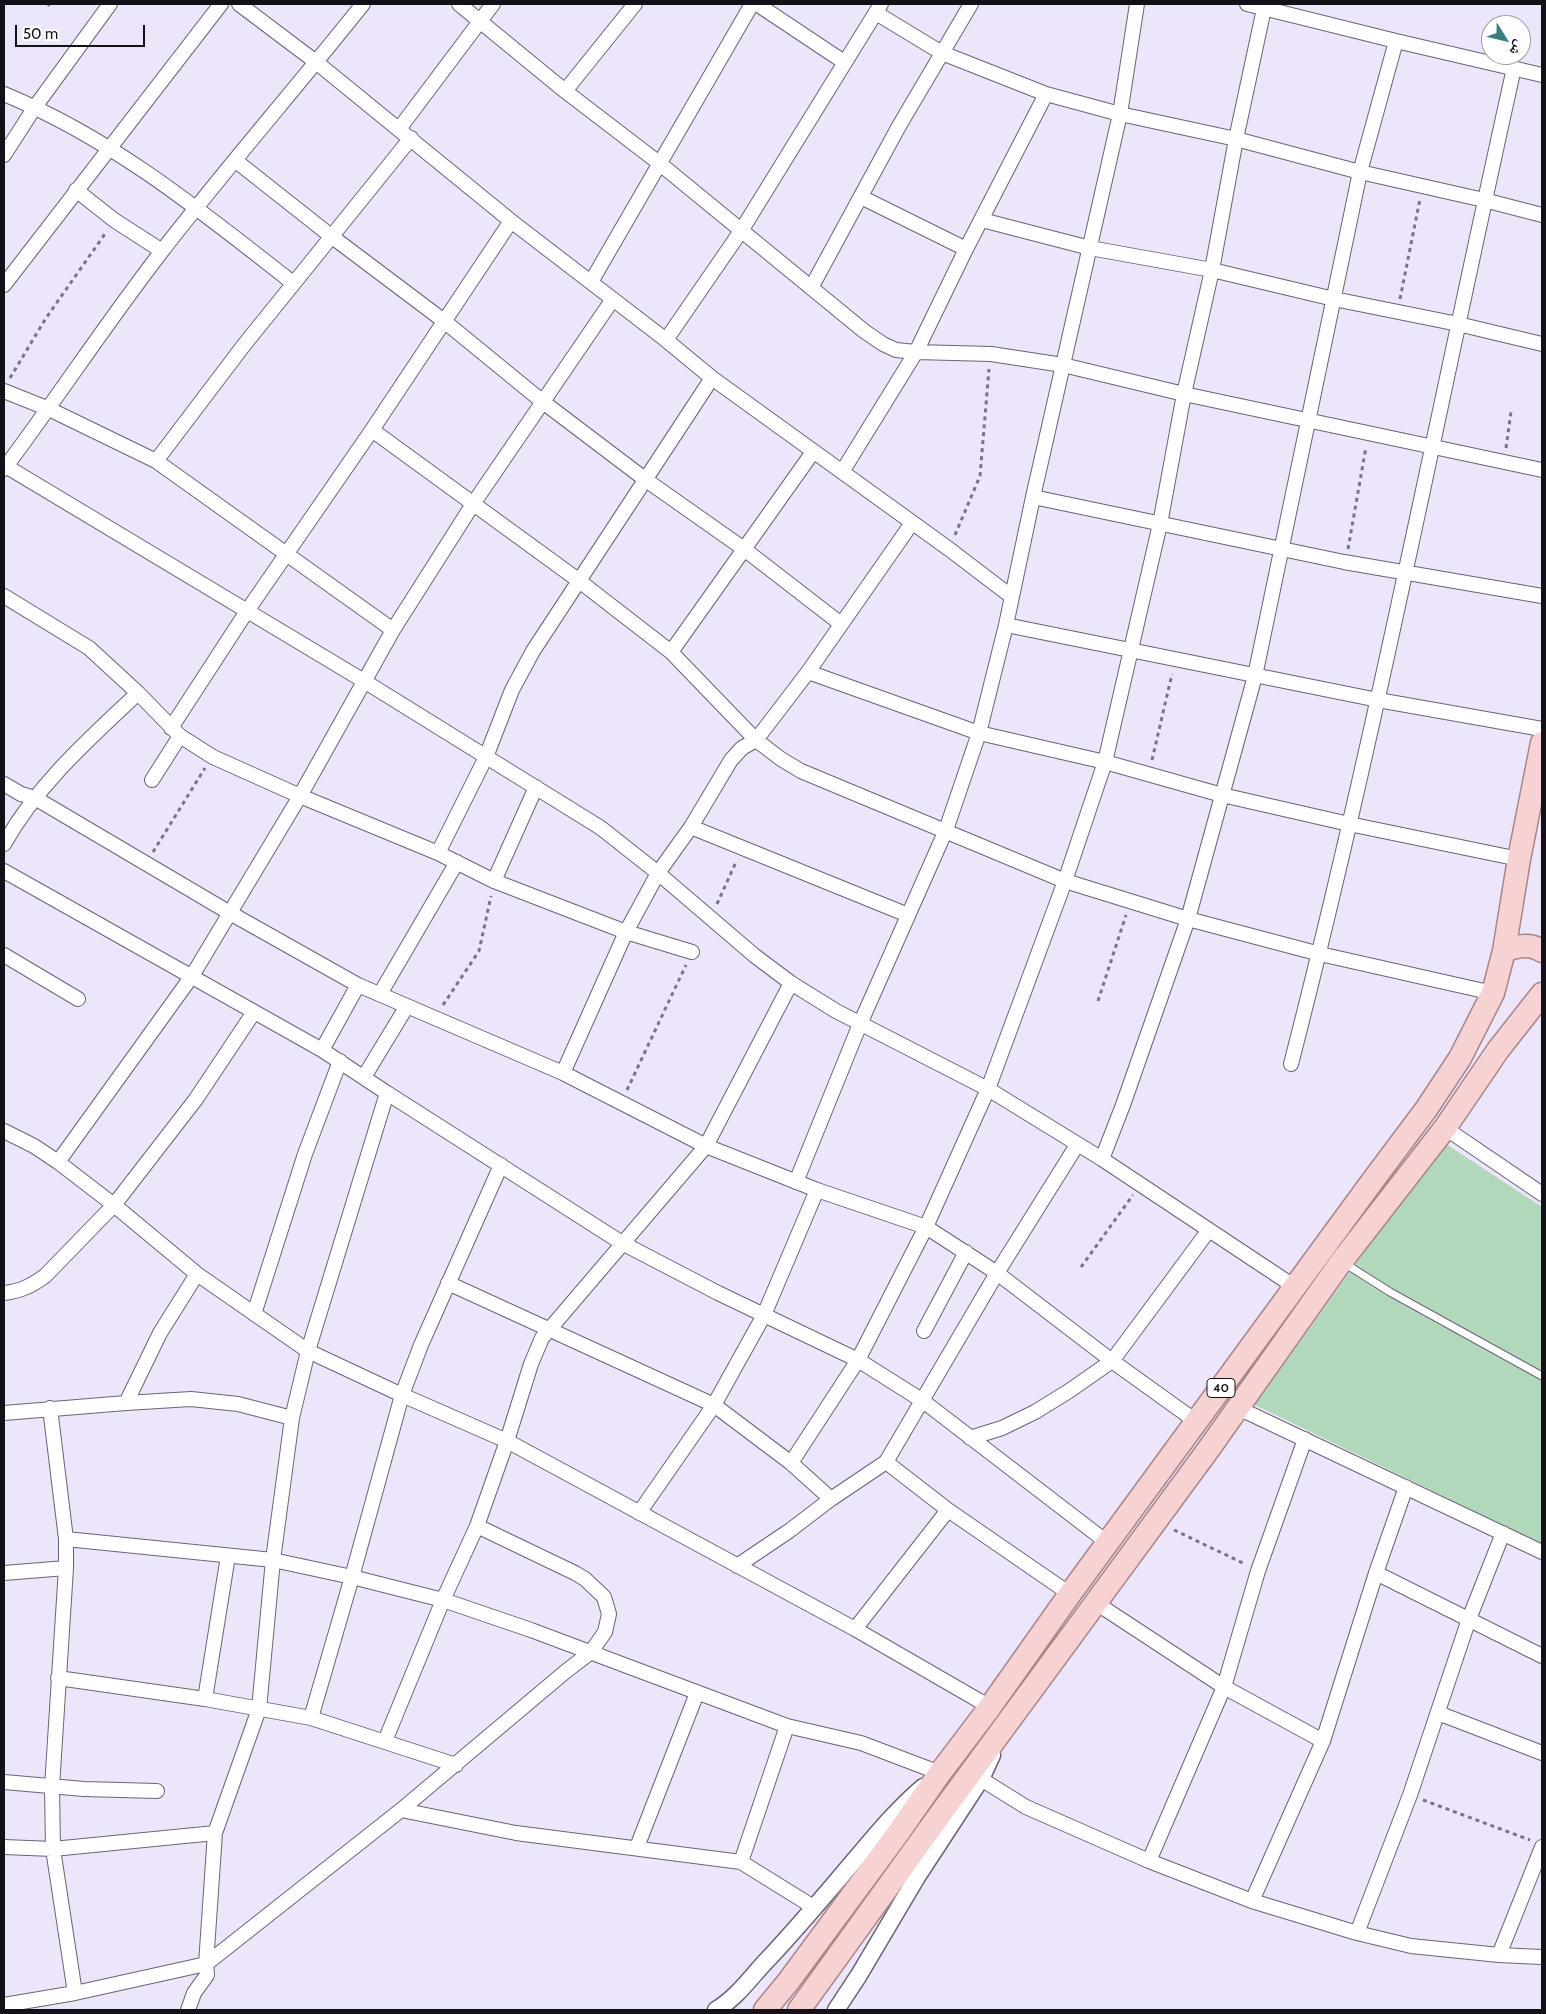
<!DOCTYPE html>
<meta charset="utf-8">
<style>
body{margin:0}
#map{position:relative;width:1546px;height:2014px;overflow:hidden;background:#ede5f9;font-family:Cabin,"Noto Naskh Arabic",sans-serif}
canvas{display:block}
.frame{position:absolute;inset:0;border:5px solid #131017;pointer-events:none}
.north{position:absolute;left:1481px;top:15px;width:50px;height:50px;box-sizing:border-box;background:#fff;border:1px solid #a19fa2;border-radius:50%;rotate:126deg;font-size:14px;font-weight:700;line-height:20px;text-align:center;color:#131017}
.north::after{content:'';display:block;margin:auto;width:18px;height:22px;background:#37807d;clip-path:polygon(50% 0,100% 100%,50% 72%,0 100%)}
.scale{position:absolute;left:15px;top:25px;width:130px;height:22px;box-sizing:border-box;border:2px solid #131017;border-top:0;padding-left:6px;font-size:15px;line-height:18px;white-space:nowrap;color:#131017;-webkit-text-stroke:4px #fff;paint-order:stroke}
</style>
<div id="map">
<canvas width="1546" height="2014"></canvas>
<div class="frame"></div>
<div class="north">ش</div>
<div class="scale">50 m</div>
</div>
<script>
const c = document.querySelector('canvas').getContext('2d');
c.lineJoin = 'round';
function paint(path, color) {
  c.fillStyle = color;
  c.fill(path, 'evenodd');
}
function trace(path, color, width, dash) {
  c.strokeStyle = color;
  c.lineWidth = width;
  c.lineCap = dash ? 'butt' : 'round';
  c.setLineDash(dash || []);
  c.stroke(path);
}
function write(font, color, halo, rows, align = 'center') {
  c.font = font + ' Cabin,sans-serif';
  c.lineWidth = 5;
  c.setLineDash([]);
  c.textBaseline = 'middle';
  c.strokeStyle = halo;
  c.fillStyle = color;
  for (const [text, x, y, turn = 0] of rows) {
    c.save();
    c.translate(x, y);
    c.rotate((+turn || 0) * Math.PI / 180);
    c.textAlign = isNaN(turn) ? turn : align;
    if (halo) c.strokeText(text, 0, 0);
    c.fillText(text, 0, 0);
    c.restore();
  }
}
paint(new Path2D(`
 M1443,1142L1542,1207V1544L1255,1405Z`), '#b2d8bc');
const service = new Path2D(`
 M1344,1263L1390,1292L1542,1376`);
const minor = new Path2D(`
 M239,4L316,62L511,221L666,340L712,378L949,549L1012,597
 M459,4L565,91L659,163L864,331L883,344L896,350L916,352L991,354L1063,365L1184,394L1542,470
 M757,4L844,62
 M1247,4L1396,41L1542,75
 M876,13L942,53L1046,94L1120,114L1236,139L1360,172L1484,200L1542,215
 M565,91L635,4
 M4,94C113,139 201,211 293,283
 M399,129L493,4
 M4,155L35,107L110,4
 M236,161L331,236L444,321L543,402L646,480L744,549L841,624
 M76,190L114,220L162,251
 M861,197L966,249
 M982,220L1090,248L1212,270L1334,299L1458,324L1542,344
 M591,282L752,4
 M4,285L221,4
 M811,288L899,126L971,4
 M666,340L741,231L881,4
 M4,391L49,409L156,461L393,630
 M372,430L578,580L671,652L756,740L781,759L801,771L1065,881L1188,919L1320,954L1493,993
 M156,461L244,345L411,138
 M4,465L364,681L601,828L658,873L755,956L791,983L836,1011L988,1089L1102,1159L1295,1287
 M4,469C58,397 107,322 162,251C227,167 297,87 363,4
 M842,472L916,352L966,249L1046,94
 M1033,497L1344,562L1542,596
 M4,596L89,648L138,693L180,736L213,757L300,796L438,853L494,881L626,932L692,952
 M1006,625L1378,700L1542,729
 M671,652L813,452
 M808,672L979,733L1105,762L1222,795L1349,824L1519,859
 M171,728L247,611L372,430L511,221
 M152,780L180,736
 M4,784L21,794L35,798L230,913L358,985L563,1073L706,1146L817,1190L926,1227L997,1273L1112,1361L1197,1422
 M691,827L908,915
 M4,844C38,784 88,740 138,693
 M438,853L486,757L512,690L533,651L712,378
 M4,871L322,1050L387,1093L308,1351L292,1418L273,1560L259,1709L215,1833L206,1964L207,1975L194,1993L188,2010
 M494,881L536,787
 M4,955L78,999
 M380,994L457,862
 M322,1050L358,985
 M1291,1064C1376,734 1440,400 1514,68
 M563,1073L626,932L658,873L691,827L731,760L742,748L756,740L808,672L912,523
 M364,1077L407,1006
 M387,1093L622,1243L718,1293L858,1360L923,1401L1108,1543
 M1445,1128L1542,1194
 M4,1131L34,1146L58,1162L114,1205L197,1274L308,1351L402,1395L507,1441L855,1629L990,1707
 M1102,1159L1123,1105L1188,919L1255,676L1360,172L1396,41
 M58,1162L192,976L300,796L393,630L473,504L613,299
 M796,1182L860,1024L946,830L979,733L1006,625L1033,497L1120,114L1137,4
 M448,1283L714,1405L791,1463L831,1499
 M4,1293C21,1291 31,1286 45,1276L114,1205L196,1099L254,1012
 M254,1314L305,1154L340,1061
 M924,1331L966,1252
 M126,1403L160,1333L197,1274
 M1236,1407L1542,1552
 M50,1408L66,1539V1568L52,1787L53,1849L75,1993
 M4,1413L126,1403L191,1399L238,1404L292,1418
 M970,1438L1002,1428L1035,1412L1069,1391L1112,1361L1209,1230
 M886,1462L948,1510L1070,1594
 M791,1463L858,1360L926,1227L988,1089L1065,881L1105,762L1160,524L1184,394L1212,270L1236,139L1265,4
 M639,1513L714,1405L764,1315L817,1190
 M66,1539L273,1560L352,1577L443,1600L531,1630L787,1726L861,1743L940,1773
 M737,1566L789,1531L831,1499L886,1462L997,1273L1077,1145
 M4,1573L66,1568
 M1376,1573L1542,1656
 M1096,1603L1224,1687L1323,1741
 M855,1629L948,1510
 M58,1678L205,1699L311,1718L456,1765
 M205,1699L228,1556
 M1438,1713L1542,1753
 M311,1718L352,1577L402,1395L421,1345L501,1165
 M385,1741L443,1600L477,1526L507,1441L531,1364L542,1338L706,1146L791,983
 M981,1779L1026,1807L1149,1861L1252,1901L1357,1933L1411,1946L1499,1955L1542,1957
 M4,1782L84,1789L157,1791
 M401,1810L516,1833L741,1862L815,1908
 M4,1847L53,1849L215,1833
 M637,1847L697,1693
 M1149,1861L1224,1687L1258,1571L1305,1439
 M741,1862L787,1726
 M1252,1901L1323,1741L1376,1573L1406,1487
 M1357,1933L1410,1795L1469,1619L1503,1533
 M1499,1955L1542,1847
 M4,2005L75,1993L206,1964L401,1810L565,1672L591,1652L605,1632L609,1614L604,1597L585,1579L575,1573L477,1526`);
const tertiary = new Path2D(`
 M716,2010C738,1997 752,1975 770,1957C799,1926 826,1894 853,1862C875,1836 897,1809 923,1787
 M836,2010L859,1975L917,1877L981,1779L992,1755`);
const trunk = new Path2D(`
 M1504,951C1516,946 1531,943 1542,951
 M765,2010L788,1982L896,1836L940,1773L990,1707L1070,1594L1371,1183L1427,1108L1460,1058L1493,993L1504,951L1519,859L1542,743
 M799,2010L944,1809L1208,1450L1341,1262L1445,1128L1498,1050L1542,994`);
trace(service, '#6a6474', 9);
trace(minor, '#6a6474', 16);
trace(tertiary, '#6a6474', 19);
trace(trunk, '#a6868a', 25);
trace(new Path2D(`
 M48,6L49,4
 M1400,299L1420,199
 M10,378L46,318L107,231
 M1506,448L1511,412
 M955,535L980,476L989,369
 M1348,549L1366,447
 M1152,760L1172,674
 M153,852L205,768
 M717,904L736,862
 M1098,1001L1126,915
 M443,1005L479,951L491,896
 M627,1090L686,965
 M1081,1267L1133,1195
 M1174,1530L1245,1564
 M1423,1800L1530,1840`), '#7a7582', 3, [4, 4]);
trace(service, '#fff', 7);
trace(minor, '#fff', 14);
trace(tertiary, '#fff', 16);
trace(trunk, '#f7d2d3', 22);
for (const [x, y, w] of [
 [1221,1388,28]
]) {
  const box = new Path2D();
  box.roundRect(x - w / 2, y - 9.5, w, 19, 4);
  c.fillStyle = '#fff';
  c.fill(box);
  trace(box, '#131017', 1);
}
write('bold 12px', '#131017', null, [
 ["40",1221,1388]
]);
</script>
